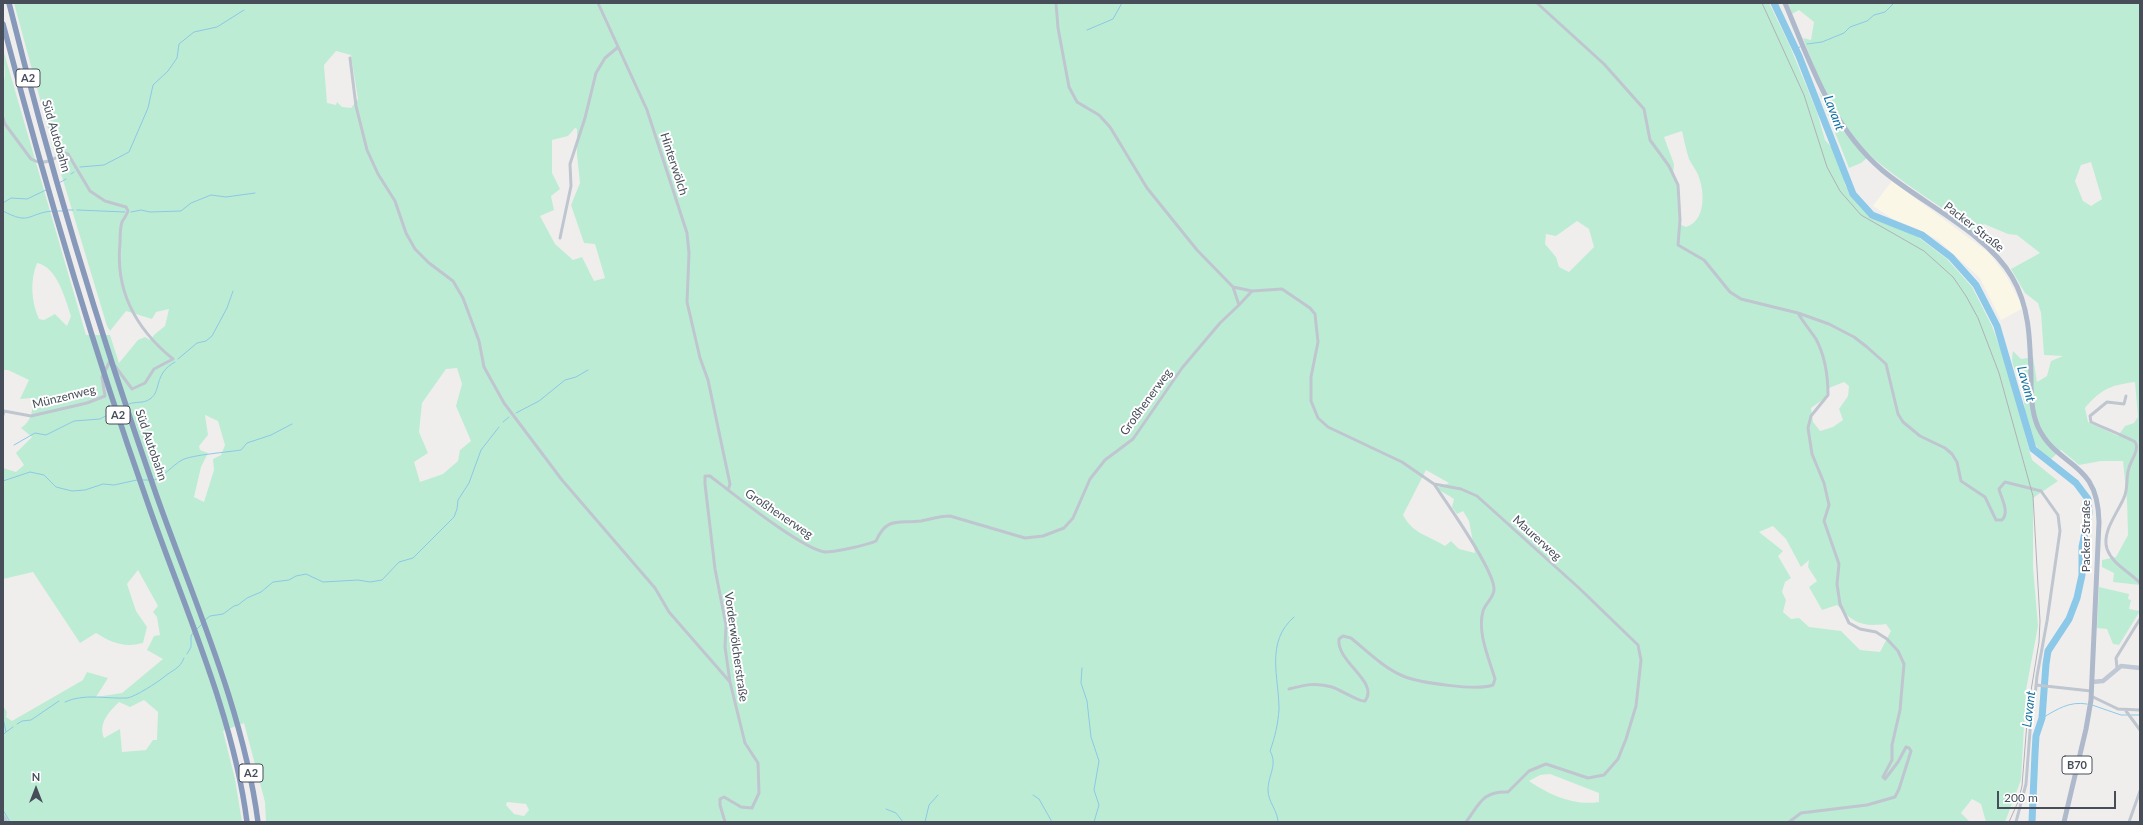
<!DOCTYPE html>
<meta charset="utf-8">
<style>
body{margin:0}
#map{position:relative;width:2143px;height:825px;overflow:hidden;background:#f0eeed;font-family:Lato,sans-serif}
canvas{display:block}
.frame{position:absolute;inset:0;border:4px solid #474e5a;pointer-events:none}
.north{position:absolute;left:16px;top:769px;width:40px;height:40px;-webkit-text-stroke:3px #fff;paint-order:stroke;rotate:0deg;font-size:11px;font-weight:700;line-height:16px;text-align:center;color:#474e5a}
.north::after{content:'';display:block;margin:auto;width:14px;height:18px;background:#474e5a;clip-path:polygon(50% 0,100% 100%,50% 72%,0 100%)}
.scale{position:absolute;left:1997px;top:791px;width:119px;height:18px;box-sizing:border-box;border:2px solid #474e5a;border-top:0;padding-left:5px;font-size:12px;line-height:14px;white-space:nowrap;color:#474e5a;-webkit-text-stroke:3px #fff;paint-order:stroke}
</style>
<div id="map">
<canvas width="2143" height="825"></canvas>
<div class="frame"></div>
<div class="north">N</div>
<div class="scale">200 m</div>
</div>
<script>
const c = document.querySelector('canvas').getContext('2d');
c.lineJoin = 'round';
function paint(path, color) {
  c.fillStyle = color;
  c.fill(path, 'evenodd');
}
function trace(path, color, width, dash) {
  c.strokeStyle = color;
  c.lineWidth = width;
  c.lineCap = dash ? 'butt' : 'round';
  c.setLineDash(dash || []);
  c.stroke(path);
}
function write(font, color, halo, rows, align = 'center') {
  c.font = font + ' Lato,sans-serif';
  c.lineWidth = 4;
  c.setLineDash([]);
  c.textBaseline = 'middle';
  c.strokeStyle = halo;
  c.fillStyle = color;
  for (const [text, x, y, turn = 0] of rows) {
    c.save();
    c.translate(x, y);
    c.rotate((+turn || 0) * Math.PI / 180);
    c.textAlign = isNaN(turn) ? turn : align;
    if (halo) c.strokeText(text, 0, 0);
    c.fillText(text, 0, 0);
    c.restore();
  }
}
paint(new Path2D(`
 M1892,181L1989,253L2007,277L2023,308L2001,320L1980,278L1938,240L1918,229L1893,219L1873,206Z`), '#fbf7e7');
paint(new Path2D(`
 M14,3H1769L1789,44L1817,112L1825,140L1834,150L1843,173L1845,185L1851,196L1870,216L1918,237L1947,259L1972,287L1992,326L2008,370L2032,460L2058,481L2033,498V567L2038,626L2026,690L2021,780L2005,822H1986L1981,804L1972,799L1961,813L1970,822H266L265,802L244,723L223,731L235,779L242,822H3V706L7,712L6,717L12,721L83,680L87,672L108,678L96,697L122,693L163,659L147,650L154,636L160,635L157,617L153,612L158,606L138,570L127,584L136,611L147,627L143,643C124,648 112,643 96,633L80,643L33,572L3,579V468L16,472L24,465L16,453L32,437L21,428C32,420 33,411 32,398L20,399L29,380L8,370H3V85C7,73 3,62 3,49L86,335H110L119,363L138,340L145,337L150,340L155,334L165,326L169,309L156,312L152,319L126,311L110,331L107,326L53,147ZM336,51L351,55L358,99L351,108L342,107L337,102L336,105L327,103L324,65ZM575,128L577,129V155L580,183L571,205L584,243L595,244L605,278L594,281L582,257L573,260L555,244L540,216L554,210L551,196L560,189L552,173V140L568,136ZM1682,131C1684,140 1686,150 1689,159C1691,164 1696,169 1698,175C1705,191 1706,221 1686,227L1679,224L1677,186L1673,176L1674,164L1664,137ZM1577,221L1589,229L1594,247L1569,272L1559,267L1556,257L1545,244L1546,234L1556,236ZM37,263C57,267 65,298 71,316L67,326L55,314L44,320L39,319C31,301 30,281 37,263ZM457,368L462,384L456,406L471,441L460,450L458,461L443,474L420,482L414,462L428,453L419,432L422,403L446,369ZM1844,382L1849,386L1848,396L1839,409L1843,420L1833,427L1820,431L1813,422L1811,408L1825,398L1829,388ZM205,415L218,421L225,445L221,455L213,459L214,470L204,502L194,497L201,467L208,453L200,450L199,446L208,435ZM1426,470L1449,483L1436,488L1454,499L1452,507L1457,514L1463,511L1469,521L1475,553L1459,549L1451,541L1445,546C1428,535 1413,534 1403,515ZM1773,526L1786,539L1801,567L1809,560L1808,567L1817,581L1809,587L1822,610L1837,605C1853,623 1862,627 1886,624L1891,631L1880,652L1860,650L1841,631L1809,627L1799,618L1791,619L1783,612L1786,600L1782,592L1785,582L1791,578L1778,556L1783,551L1759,532ZM144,700L158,712L157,740H153L146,750L122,752L120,729L104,738C98,723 109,712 119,702L130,707ZM1550,774L1599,793V802C1573,806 1550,795 1529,781L1540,775ZM507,802L526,804L529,810L524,816L514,814L506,805Z
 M1788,3H2140V585L2113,582L2114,573L2102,567V560L2116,557L2128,535L2127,500L2123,461H2101L2079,465L2061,450L2050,460C2020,436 2029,415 2020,382C2016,368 2010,367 2013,351L2021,359L2033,357L2037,382L2047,376L2051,361L2063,356L2044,355L2041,313L2038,303L2025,293L2011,269L2040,253L2017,235L2008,234L1984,224L1976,230L1971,231L1951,214V202L1942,208C1918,192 1894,176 1872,157C1838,126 1819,81 1803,38L1811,40L1814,22L1799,10L1792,14ZM2091,162L2102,199L2091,206L2083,201L2075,181L2081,165ZM2135,382L2138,417L2134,423L2125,426L2118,436L2088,422L2085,408C2101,389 2111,385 2135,382Z
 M1819,92L1844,132L1867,158L1861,163L1849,168Z
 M2099,587L2129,594L2128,599L2131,600L2129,609L2140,611L2119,645L2113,644L2107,629L2097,628Z`), '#bdecd5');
trace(new Path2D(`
 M1087,30L1113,19L1122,3
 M1807,44L1822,42L1844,33L1850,27L1867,21L1874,15L1885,12L1894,3
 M1795,49L1800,47
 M80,167L104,165L129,152L148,108L153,85L168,71L177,58L179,44L194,32L217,27L244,10
 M71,174L74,172
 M59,183L66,179
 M3,203L11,198L27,199L46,190
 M68,210H73
 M77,210L125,212
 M3,211C31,226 27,213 53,211
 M56,211H63
 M131,212L141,210L150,212L181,211L191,203L211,195L226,197L255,193
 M178,359L197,343L206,341L212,336L227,308L233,291
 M129,404C136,401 143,404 150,399C162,391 153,374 175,362
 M118,409L124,406
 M516,413L539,401L565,380L576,377L588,370
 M503,422L509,417
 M14,445L35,433L46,435L74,421L100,419L113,412
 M142,480H149
 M154,480C162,478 173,465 182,460C191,455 229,452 241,450L247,443L271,435L292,424
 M3,481L30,472L44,475L56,487L72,491L85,490L103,484L114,485L137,480
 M205,620L210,616L223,614L234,606L238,605L247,598L261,592L273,582L289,580L296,576L306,574L323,582L358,580L370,582L382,580L399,562L413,558L454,517L457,509L458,500L469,483L481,450L499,427
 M197,629L202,624
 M187,654L191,647V636L193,633
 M1082,668L1081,683L1087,701L1091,737L1099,761L1094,790L1099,805L1094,822
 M65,702C84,693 106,699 127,698C135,697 158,682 164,677C172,670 180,669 184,658
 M2092,705L2121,715H2127
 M2131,715H2140
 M3,718L6,732L3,735
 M2042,718C2058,709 2069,701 2087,704
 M17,724L22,721L31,720L59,701
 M6,732L13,727
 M1033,795L1039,799L1052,822
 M886,809L896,813L903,822
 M3,810L10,822
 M925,822L929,805L938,795
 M1278,822C1278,811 1268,802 1268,790C1268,775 1278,765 1270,751C1275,737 1278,724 1279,709C1279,677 1265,642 1294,617`), '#8cc8e7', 1);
trace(new Path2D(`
 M1774,3L1799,56L1853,194L1872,215L1922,235L1951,257L1976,285L1997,326L2033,449L2076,483L2088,499L2089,513L2082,547V575L2077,598L2069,619L2048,651L2046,664L2042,718L2036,736L2035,753L2032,822`), '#8cc8e7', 7);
trace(new Path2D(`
 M598,3L647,110L687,233L689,253L687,302L700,358L708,380L730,484L728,490
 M1537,3L1604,64L1644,109L1650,140L1669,166L1678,185L1680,220L1678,245L1704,260L1730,292L1741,299L1798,313L1829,324L1854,337L1867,347L1886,364L1898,414L1903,422L1920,436L1945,448L1952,454L1957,462L1961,481L1985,497L1996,520H2002C2010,512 2001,498 1999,489L2005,482L2041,491L2058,515L2060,531L2047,621L2037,676L2034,706L2031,718L2026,784L2016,822
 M350,58L356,106L367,150L378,174L395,201L406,233L415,249L429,263L453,281L463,298L479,341L484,367L504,403L562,480L655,588L669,612L730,682
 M3,118L5,124L31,159C43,166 53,160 64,153L68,154L90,191L105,201L126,207L128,211C127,215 124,218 122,222C120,228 120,237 120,243C115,292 136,329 173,359L154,369L145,383L132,389L115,366
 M560,238L571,186L570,164L585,118L596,73L605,58L617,48
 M1233,287L1252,291L1282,289L1310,308L1315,314L1318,342L1311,377V401L1318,418L1328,427L1402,462L1434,484L1461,489L1477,496L1579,588L1638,645L1641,660L1636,706L1626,739L1618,759L1604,775L1588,778L1546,764L1529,771L1508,792C1483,791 1480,803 1466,822
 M1239,305L1252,291
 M2126,396L2124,404L2107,402L2090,416L2091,422C2097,425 2133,440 2135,442C2140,449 2131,460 2129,468C2126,476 2128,486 2125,495C2120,510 2101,531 2107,549C2113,565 2129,571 2140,583
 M3,415L4,411L31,416L87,403L105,396L102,377L110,361
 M2117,668L2116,658L2140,619
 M2036,685L2091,691
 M1289,689C1304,685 1316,682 1332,687C1339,689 1361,703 1365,701C1380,682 1336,662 1339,639L1343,636L1351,638C1367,651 1384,668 1403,676C1420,683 1477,691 1493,685L1495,679C1489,658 1477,633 1483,611C1485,604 1494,597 1494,590C1496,572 1446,502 1434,484
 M2091,696L2118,709L2140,710
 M2126,711L2140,730
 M725,822L720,805V799L724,797L741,807L752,808L759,793L758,763L745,743L730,682L725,647L726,625L715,569L705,484V476H710C731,492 803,550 825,552C836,552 867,545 876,541C887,516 899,524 921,521C931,519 940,516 950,516L1025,538L1043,536L1064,528L1073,518L1090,479L1105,460L1133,439L1182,368L1220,323L1239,305L1233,287L1197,250L1147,188L1110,127L1099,115L1077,102L1069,87L1058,28L1056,3
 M1789,822L1801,813L1867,805L1895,797L1899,789L1911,751L1909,748L1906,747L1898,762L1885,779L1883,777L1892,760V745L1900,710L1904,664L1898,651L1887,639L1876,632L1860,629L1849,623L1840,604L1837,584L1839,564L1824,521L1829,505L1824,483L1812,454L1808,428L1811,416L1828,395C1828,376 1825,356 1816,339C1810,330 1803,322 1798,313
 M2129,822L2140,791`), '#bfc6cf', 3);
trace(new Path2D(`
 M2092,682L2103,681L2121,666L2140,668
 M3,817L6,822`), '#c1c8d5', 4.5);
trace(new Path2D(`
 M1785,3C1811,64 1830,125 1882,170C1921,203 1987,233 2012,277C2030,307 2030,342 2031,376C2031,393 2031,411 2038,427C2058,469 2098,459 2099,522L2091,700L2086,729L2064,822`), '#aeb9cb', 5);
trace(new Path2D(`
 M9,3C50,169 100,333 156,494C194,602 243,708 258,822
 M3,24C45,184 91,342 146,498C182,603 233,712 247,822`), '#8799ba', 5.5);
trace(new Path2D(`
 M1762,3L1804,95L1827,167L1840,191L1861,215L1924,251L1953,277L1966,296L1978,318L1999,373L2033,496L2040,621L2039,642L2028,709L2022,786L2018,802L2009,822`), '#b0b2b7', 1);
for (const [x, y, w] of [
 [28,78,24],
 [118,415,24],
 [2077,765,30],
 [251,773,24]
]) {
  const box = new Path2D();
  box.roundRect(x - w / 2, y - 9, w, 18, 3);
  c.fillStyle = '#fff';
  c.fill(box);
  trace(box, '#474e5a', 1);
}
write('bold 11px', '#474e5a', null, [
 ["A2",28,78],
 ["A2",118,415],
 ["B70",2077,765],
 ["A2",251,773]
]);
write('12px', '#474e5a', '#fff', [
 ["Süd Autobahn",56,136,74],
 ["Hinterwölch",674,164,72],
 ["Packer Straße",1974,227,38],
 ["Münzenweg",64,397,-14],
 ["Großhenerweg",1146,402,-54],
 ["Süd Autobahn",151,445,71],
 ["Großhenerweg",779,514,34],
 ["Packer Straße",2086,536,-90],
 ["Maurerweg",1537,538,42],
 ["Vorderwölcherstraße",736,647,82]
]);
write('italic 13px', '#1470a0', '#fff', [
 ["Lavant",1834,113,69],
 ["Lavant",2026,384,74],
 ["Lavant",2029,709,-83]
]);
</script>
